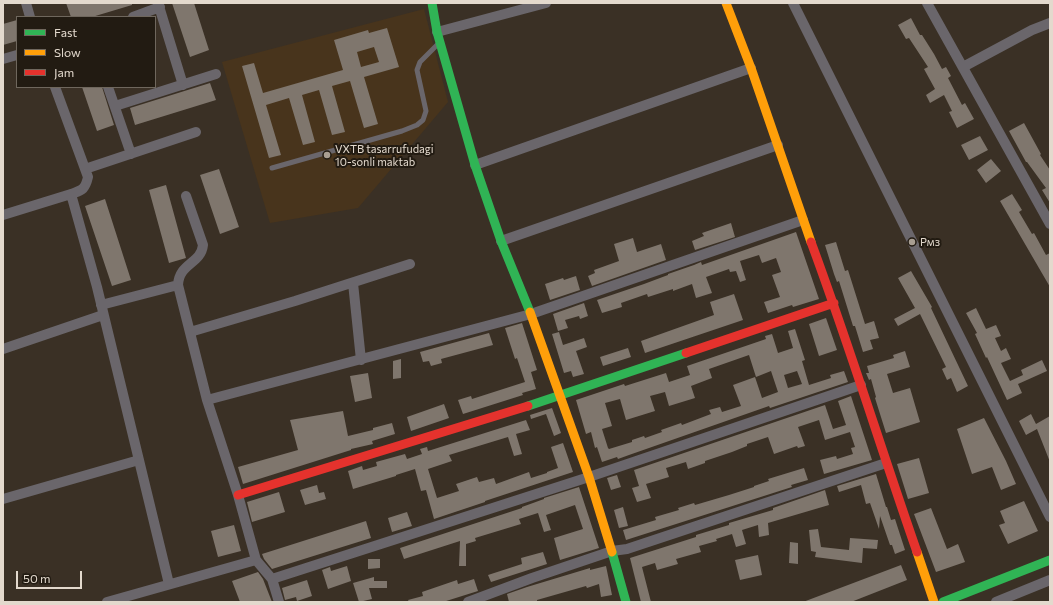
<!DOCTYPE html>
<meta charset="utf-8">
<style>
body{margin:0}
#map{position:relative;width:1053px;height:605px;overflow:hidden;background:#3a3025;font-family:Commissioner,sans-serif}
canvas{display:block}
.frame{position:absolute;inset:0;border:4px solid #e3d9cd;pointer-events:none}
.legend{position:absolute;left:16px;top:16px;width:140px;height:72px;box-sizing:border-box;background:#221b12;border:1px solid #6f675d;margin:0;padding:5px 7px;list-style:none;font-size:12px;color:#e3d9cd}
.legend li{display:flex;align-items:center;gap:8px;height:20px}
.legend b{width:20px;border:1px solid #6f675d}
.scale{position:absolute;left:16px;top:571px;width:66px;height:18px;box-sizing:border-box;border:2px solid #e3d9cd;border-top:0;padding-left:5px;font-size:12px;line-height:14px;white-space:nowrap;color:#e3d9cd;-webkit-text-stroke:3px #221b12;paint-order:stroke}
</style>
<div id="map">
<canvas width="1053" height="605"></canvas>
<div class="frame"></div>
<ul class="legend">
<li><b style="height:5px;background:#30b455"></b>Fast</li>
<li><b style="height:5px;background:#ff9f0a"></b>Slow</li>
<li><b style="height:5px;background:#e5322d"></b>Jam</li>
</ul>
<div class="scale">50 m</div>
</div>
<script>
const c = document.querySelector('canvas').getContext('2d');
c.lineJoin = 'round';
function paint(path, color) {
  c.fillStyle = color;
  c.fill(path, 'evenodd');
}
function trace(path, color, width, dash) {
  c.strokeStyle = color;
  c.lineWidth = width;
  c.lineCap = dash ? 'butt' : 'round';
  c.setLineDash(dash || []);
  c.stroke(path);
}
function write(font, color, halo, rows, align = 'center') {
  c.font = font + ' Commissioner,sans-serif';
  c.lineWidth = 4;
  c.setLineDash([]);
  c.textBaseline = 'middle';
  c.strokeStyle = halo;
  c.fillStyle = color;
  for (const [text, x, y, turn = 0] of rows) {
    c.save();
    c.translate(x, y);
    c.rotate((+turn || 0) * Math.PI / 180);
    c.textAlign = isNaN(turn) ? turn : align;
    if (halo) c.strokeText(text, 0, 0);
    c.fillText(text, 0, 0);
    c.restore();
  }
}
paint(new Path2D(`
 M424,9L448,102L358,208L270,223L222,62Z`), '#48341c');
paint(new Path2D(`
 M66,3H132V5L92,17H71Z
 M172,3H194L209,50L190,57Z
 M911,18L920,35H922L934,54L942,69L946,67L951,76L948,78L962,105L965,103L974,119L957,128L949,112L952,111L944,95L930,103L926,95L935,89L924,69L928,67L909,38L906,39L898,25Z
 M17,20V41L3,45V24Z
 M387,28L399,67L364,77L378,124L364,128L350,81L332,86L345,132L332,135L319,90L302,95L315,142L303,145L289,98L266,105L281,155L269,158L242,66L254,63L263,93L343,70L334,40L368,30L369,33ZM374,47L379,62L361,67L357,52Z
 M210,83L216,100L135,125L130,108Z
 M82,87H102L114,125L97,131Z
 M1024,123L1041,154L1040,155L1050,170V203L1042,190L1046,188L1027,162H1026L1009,131Z
 M980,136L988,150L969,160L961,145Z
 M991,159L1001,171L986,183L977,170Z
 M219,169L239,227L220,234L200,175Z
 M166,185L186,258L169,263L149,190Z
 M1012,194L1022,210L1019,212L1032,234L1034,233L1046,255L1050,253V287L1000,201Z
 M105,199L131,280L112,286L85,206Z
 M731,223L735,237L695,250L692,241L704,236L702,233Z
 M796,232L819,299L793,307L792,305L768,313L764,302L780,297L772,275L781,272L776,258L762,263L759,255L740,261L746,280L740,282L736,271L730,272L729,269L706,277L712,293L696,298L692,284L673,291V289L648,297L647,294L621,303L622,307L602,313L597,300L644,284L668,275V274L694,265L701,262L702,265Z
 M633,238L637,252L661,244L666,260L592,286L588,276L595,273L594,270L619,261L614,244Z
 M836,242L845,271L848,270L865,324L874,321L879,338L870,340L873,349L863,352L855,326H853L839,281L837,282L834,274L825,245Z
 M911,271L932,307L931,308L968,386L957,392L951,378L947,380L942,369L946,367L920,314L898,326L894,319L915,308L898,278Z
 M576,276L580,290L550,300L545,284L563,278L564,280Z
 M734,294L743,320L645,353L641,341L714,315L710,302Z
 M584,303L588,316L580,319L579,316L565,320L568,328L558,331L553,314Z
 M976,308L986,329L996,325L1001,336L995,338L1001,351L1006,348L1011,359L1001,363L1010,381L1023,375L1021,370L1042,360L1047,371L1018,384L1022,393L1007,400L987,357L986,358L975,334L977,333L966,313Z
 M826,318L837,350L819,356L809,324Z
 M522,323L537,370L531,372L536,389L522,393L523,395L463,414L458,400L471,396L472,399L525,382L517,358L515,359L505,328Z
 M795,329L805,360L802,361L809,385L831,378L830,375L844,371L848,382L770,408L769,406L629,455L618,459L617,457L602,462L597,447L595,448L591,432L586,434L576,400L624,384L625,386L666,373L669,382L690,375L687,366L766,339L765,336L772,334L778,353L793,348L788,331ZM749,355L756,377L771,371L778,392L762,398L755,377L733,385L741,406L722,412L720,407L709,410L711,414L682,425L681,423L661,430L662,432L645,438L644,436L632,440V442L609,449L608,448L602,429L612,426L605,403L620,399L626,420L655,411L650,396L665,392L669,406L695,398L691,386L712,378L709,369ZM797,371L802,384L788,388L784,375Z
 M559,332L563,345L584,338L587,347L576,351L584,374L573,377L571,371L564,373L552,334Z
 M489,333L493,345L441,359L442,363L431,366L429,361L423,362L420,352Z
 M628,348L631,357L603,366L600,357Z
 M905,351L910,367L887,374L893,393L910,388L920,422L886,433L875,398L876,397L871,379L869,380L866,373H869L867,366L894,358L893,355Z
 M401,359V378L393,379V361Z
 M368,373L372,398L355,402L350,376Z
 M851,396L872,460L824,474L820,460L836,456L837,459L853,454L851,448L855,447L850,432L825,440L819,420L798,427L805,446L798,448L797,446L774,454L768,437L747,444V446L732,452L705,461V463L688,469L686,462L666,468L669,477L646,484L651,498L637,502L632,488L639,486L634,470L825,405L833,429L846,425L838,401Z
 M444,404L449,418L411,431L407,417Z
 M552,408L561,433L554,436L546,414L531,419L530,415Z
 M343,411L348,436L373,430V428L392,423L395,434L372,441L373,444L351,449V450L243,484L238,467L298,450L290,420Z
 M1031,414L1036,424L1050,416V462L1037,429L1026,435L1019,421Z
 M984,418L1006,461L1016,484L1001,490L992,467L972,474L957,429Z
 M526,420L530,430L516,434L522,454L514,456L508,437L449,455L452,461L428,469L437,498L459,491L456,484L477,477L479,482L494,478L496,484L529,472L531,478L547,473V472L558,468L551,447L563,443L573,472L485,501V502L434,519L426,490L421,491L415,469L396,475V476L353,489L348,471L362,466L363,470L377,466L376,462L405,454L407,459L422,454L420,449L427,447L428,451Z
 M919,458L929,493L908,499L897,464Z
 M804,468L808,480L791,485L792,487L626,540L623,530L656,520L655,517L679,510L678,508L694,503L695,505L729,495L754,487V486L769,481L768,479Z
 M876,474L886,507H887L891,520L895,519L905,550L895,554L892,545H890L880,516L879,529L870,503L866,504L861,485L839,492L837,486Z
 M617,475L621,487L611,490L607,478Z
 M317,485L319,493L324,492L326,499L305,505L300,490Z
 M579,487L599,548L560,560L554,538L583,529L575,505L546,515L551,530L544,532L538,513L519,519L521,524L475,538L476,541L466,544V566H459L460,541L404,559L400,548L522,508V507L544,499V498Z
 M825,490L829,505L768,523L769,535L759,537L758,525L742,530L746,544L736,547L732,534L716,539L717,541L699,546L701,552L676,559L678,564L657,570L655,563L642,567L651,602H641L630,558L696,537V535L729,525V523L773,510V508Z
 M279,492L285,512L252,522L247,502Z
 M1024,501L1038,531L1008,544L999,525L1005,523L1000,511Z
 M623,507L628,526L619,528L614,510Z
 M931,508L947,549L958,544L965,562L936,572L914,514Z
 M407,512L412,526L392,532L388,518Z
 M366,521L371,538L272,569L264,559L262,554Z
 M234,525L241,551L218,557L211,531Z
 M818,529L821,547L849,550L850,538L878,540L877,549L863,548L862,563L815,557L816,552L811,551L809,530Z
 M790,542L798,543V564L789,563Z
 M543,552L547,564L491,582L488,575L522,564L521,558Z
 M758,555L762,575L740,580L735,560Z
 M368,559H380V568L368,569Z
 M901,565L907,580L851,602H803Z
 M347,566L351,581L328,589L322,570L330,567L331,571Z
 M606,566L612,595L601,597L599,584L587,588L586,586L537,600V602H509L507,594L527,587L590,568V570Z
 M258,572L263,579L272,602H240L232,581Z
 M374,577V581H387V588H369L372,599L359,602L353,583Z
 M474,579L478,591L443,602H409L408,600L423,596L422,592L457,580L458,584Z
 M307,580L312,596L297,601L296,597L285,600L282,588Z`), '#7f766d');
trace(new Path2D(`
 M272,168L402,131L417,125L423,120L426,111L417,70L420,62L438,44`), '#6a666b', 5);
trace(new Path2D(`
 M26,3L30,17
 M158,3L183,85
 M793,3L1050,517
 M927,3L1050,224
 M133,17L160,7
 M437,32L546,3
 M3,59L17,55
 M963,67L1032,30L1050,23
 M55,87L88,177C85,190 82,190 71,194L97,287L169,584
 M108,87L131,154
 M115,106L216,74
 M475,165L751,68
 M85,169L196,132
 M3,215L71,194
 M501,241L778,145
 M353,283L361,360
 M178,285C179,263 201,264 203,245L186,196
 M101,305L178,285L207,400L238,495L256,560L272,579L279,602
 M190,332L295,301L410,264
 M3,349L103,315
 M207,400L531,314L803,220
 M3,499L139,460
 M272,579L589,477L861,385
 M107,602L256,560
 M468,602L532,578L612,551L627,549L886,463
 M996,602L1050,580`), '#6a666b', 10);
trace(new Path2D(`
 M432,3L437,32L475,165L501,241L530,312
 M528,406L686,353
 M612,552L626,602
 M943,602L1050,560`), '#30b455', 9);
trace(new Path2D(`
 M726,3L751,68L811,242
 M530,312L589,477L612,552
 M917,552L934,602`), '#ff9f0a', 9);
trace(new Path2D(`
 M811,242C849,344 881,449 917,552
 M686,353L834,303
 M238,495L528,406`), '#e5322d', 9);
for (const [x, y, r, color] of [
 [327,155,4,"#a89e92"],
 [912,242,4,"#a89e92"]
]) {
  const dot = new Path2D();
  dot.arc(x, y, r, 0, 2 * Math.PI);
  c.fillStyle = color;
  c.fill(dot);
  trace(dot, '#221b12', 1.5);
}
write('11px', '#e3d9cd', '#221b12', [
 ["VXTB tasarrufudagi",335,149],
 ["10-sonli maktab",335,162],
 ["Рмз",920,242]
], 'left');
</script>
